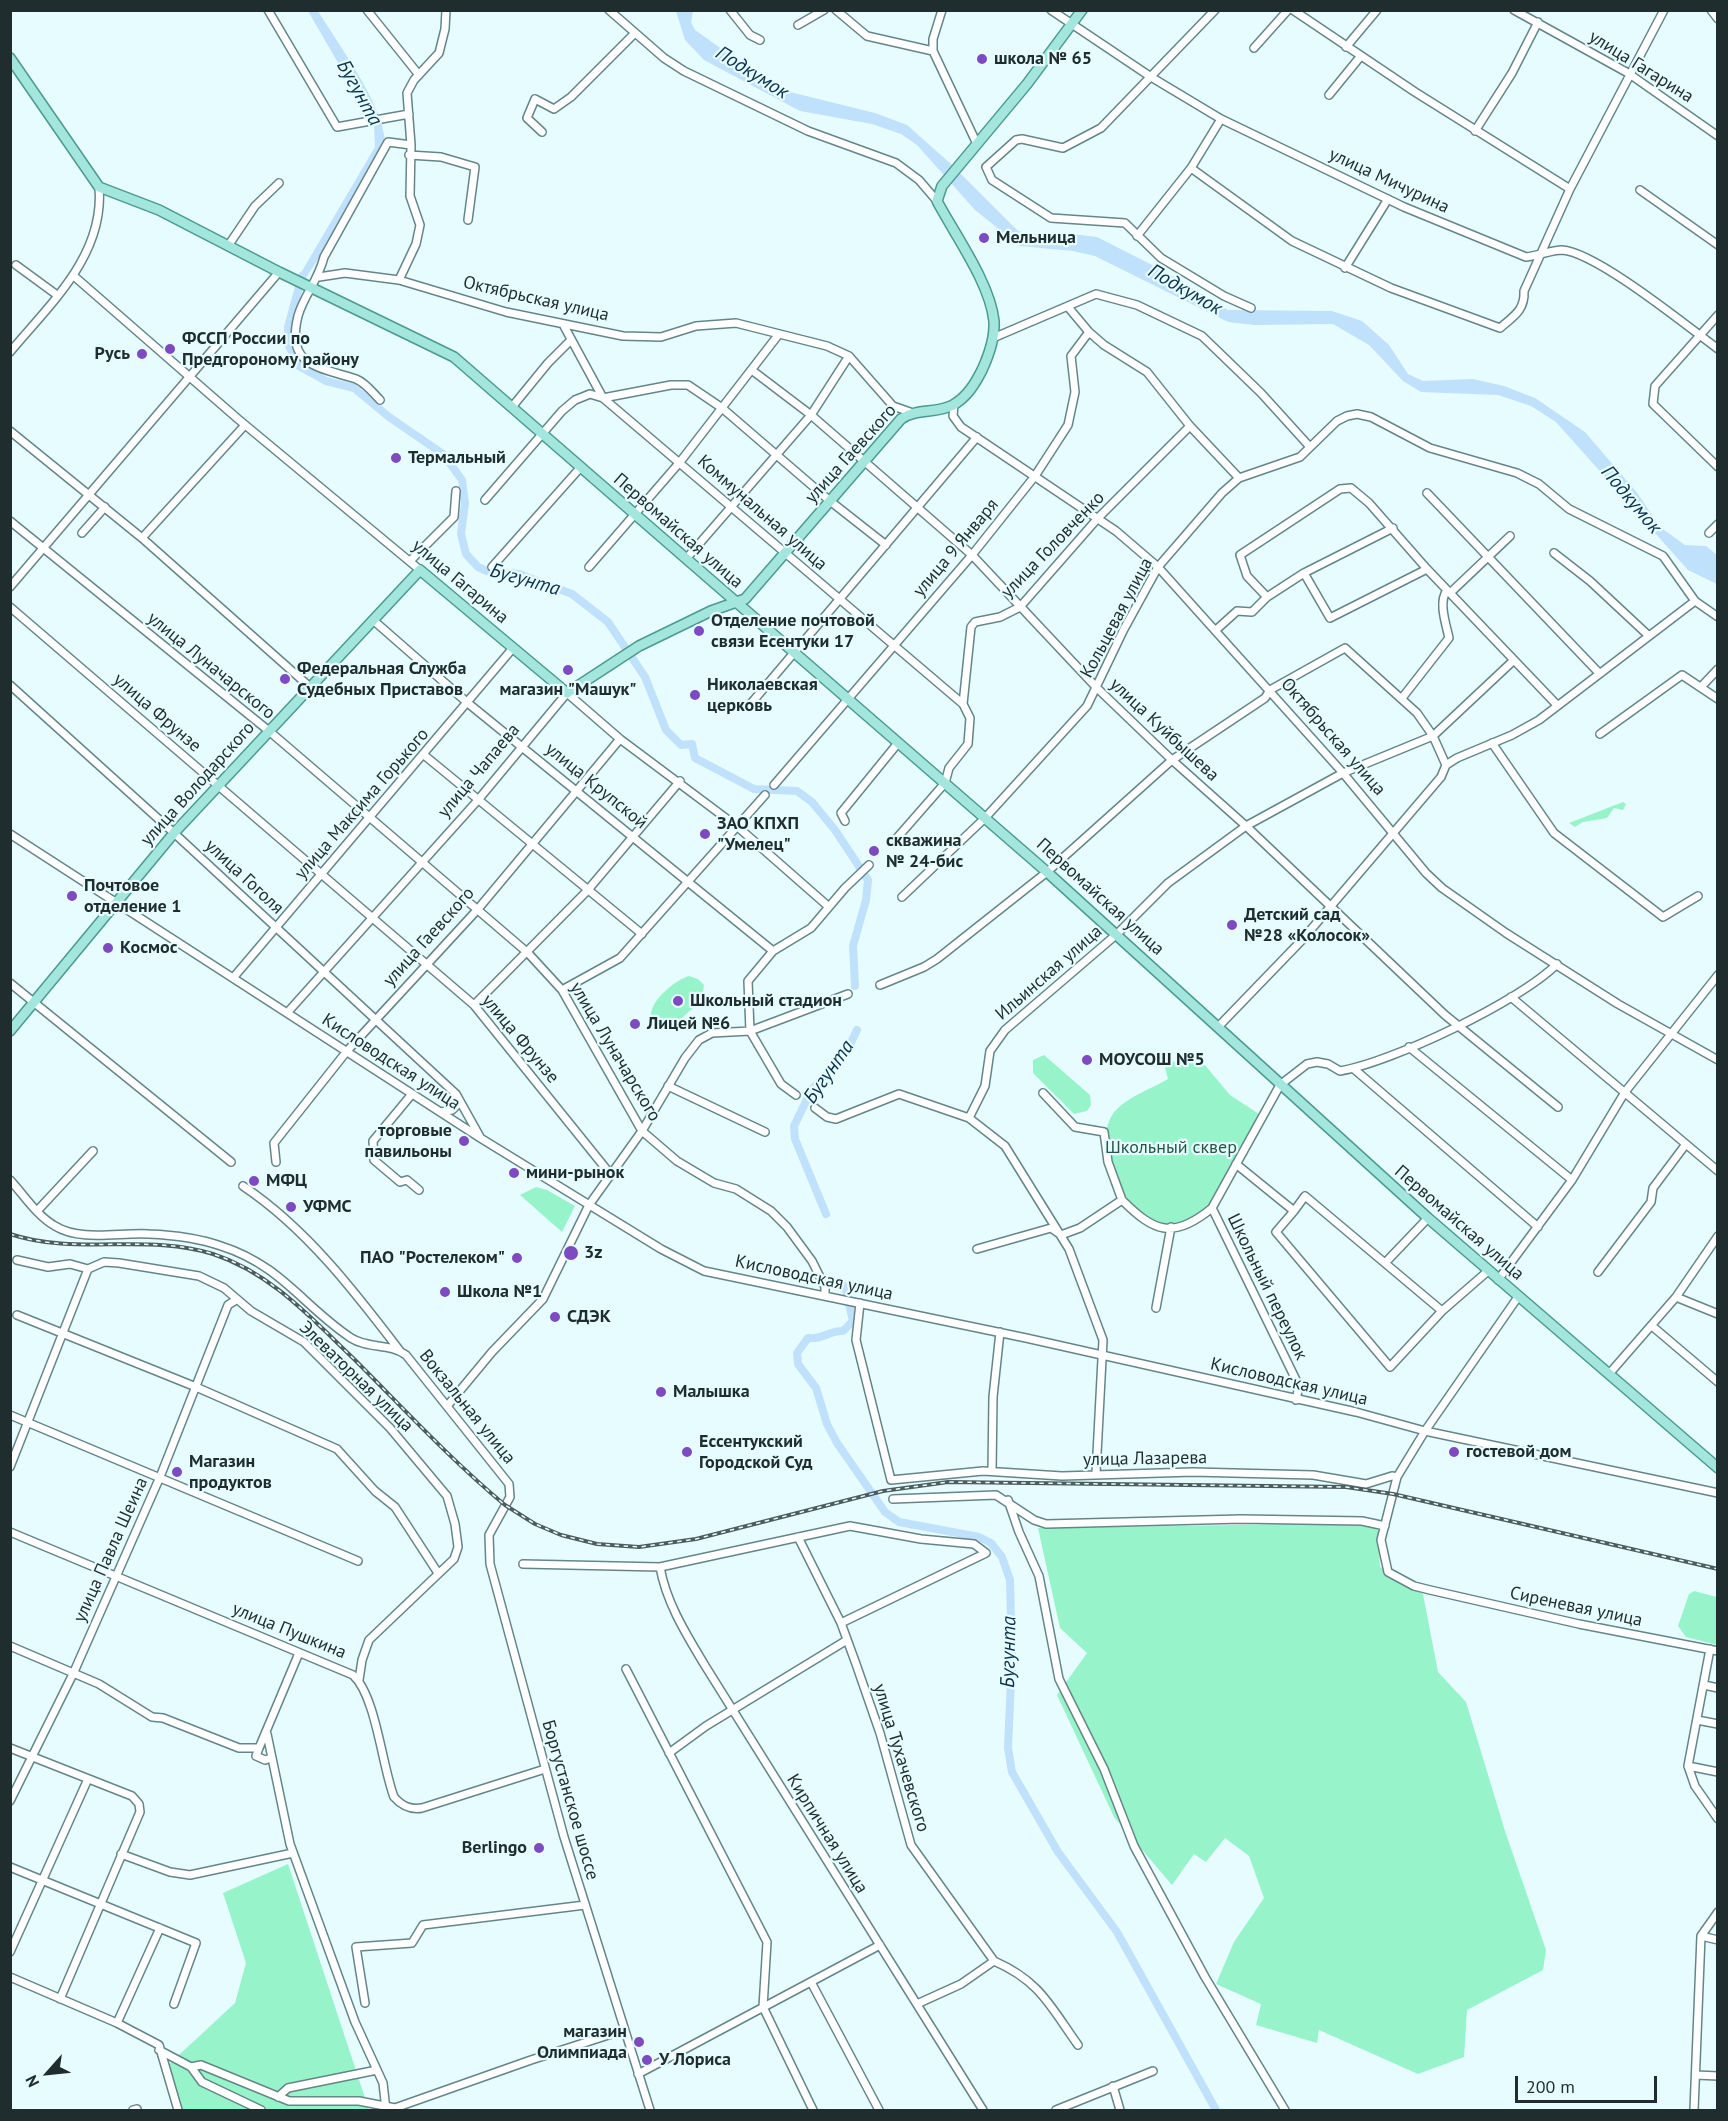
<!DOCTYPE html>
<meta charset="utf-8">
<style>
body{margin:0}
#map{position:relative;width:1728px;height:2121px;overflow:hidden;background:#e6fcfe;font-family:"PT Sans",sans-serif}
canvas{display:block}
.frame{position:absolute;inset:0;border:12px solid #1f2d2e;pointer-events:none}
.north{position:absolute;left:18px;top:2043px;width:60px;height:60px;-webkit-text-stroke:4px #e6fcfe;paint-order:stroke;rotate:243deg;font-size:16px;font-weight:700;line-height:24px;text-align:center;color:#1f2d2e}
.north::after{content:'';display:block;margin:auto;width:21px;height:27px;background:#1f2d2e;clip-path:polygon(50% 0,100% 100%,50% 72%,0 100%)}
.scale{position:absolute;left:1515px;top:2076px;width:142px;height:27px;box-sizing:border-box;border:3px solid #1f2d2e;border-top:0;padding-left:8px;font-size:18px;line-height:21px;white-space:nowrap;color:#1f2d2e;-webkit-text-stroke:4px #e6fcfe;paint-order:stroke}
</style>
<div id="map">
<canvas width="1728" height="2121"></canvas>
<div class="frame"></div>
<div class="north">N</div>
<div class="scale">200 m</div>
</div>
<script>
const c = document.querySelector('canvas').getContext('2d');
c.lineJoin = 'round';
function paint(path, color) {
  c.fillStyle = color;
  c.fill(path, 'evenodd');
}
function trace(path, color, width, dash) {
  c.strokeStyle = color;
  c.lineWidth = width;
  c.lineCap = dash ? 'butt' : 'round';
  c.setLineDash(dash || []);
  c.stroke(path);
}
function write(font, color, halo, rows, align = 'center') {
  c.font = font + ' "PT Sans",sans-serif';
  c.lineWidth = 4.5;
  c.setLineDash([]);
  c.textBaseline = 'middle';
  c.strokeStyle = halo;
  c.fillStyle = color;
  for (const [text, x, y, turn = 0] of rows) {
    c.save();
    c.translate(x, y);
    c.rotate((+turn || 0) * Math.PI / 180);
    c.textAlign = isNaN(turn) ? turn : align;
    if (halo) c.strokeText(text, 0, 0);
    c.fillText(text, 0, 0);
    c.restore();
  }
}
paint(new Path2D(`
 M1623,802L1626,804L1623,810L1614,808L1607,818L1583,822L1575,827L1569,823Z
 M689,976L698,979L704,985L702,1000L673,1026L658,1025L651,1015C651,1000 675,980 689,976Z
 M1044,1055L1090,1095L1091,1105L1087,1111L1074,1114L1033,1073V1060Z
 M1192,1059L1204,1064L1230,1095L1259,1114C1248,1138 1219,1197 1202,1214C1149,1264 1088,1157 1111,1117C1122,1098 1150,1090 1168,1079L1164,1063Z
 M536,1187L547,1190L575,1206L562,1232L520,1195Z
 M1362,1523L1375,1526L1378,1531L1380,1567L1423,1594L1438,1672L1466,1702L1505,1831L1546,1950L1543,1970L1467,2010L1464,2057L1418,2074L1319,2030L1317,2043L1256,2025L1261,2004L1216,1984L1234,1942L1264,1898L1249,1856L1225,1838L1206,1862L1194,1854L1172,1885L1114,1817L1057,1695L1087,1653L1060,1628L1038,1528Z
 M1694,1591L1717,1597V1645L1686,1637L1678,1626L1689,1594Z
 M288,1864L369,2110H180L166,2067L235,2003L246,1963L223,1893Z`), '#97f4ca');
paint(new Path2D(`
 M308,11H318C338,44 383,104 385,142L343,220L306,278L299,276L375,147L374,125Z
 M676,11H693L691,22L695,30L771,84L782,90L875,113L907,125L951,164L1018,231L1047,237L1064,233L1097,237L1162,270L1228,310L1332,311L1362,321L1389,345L1408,374L1423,381L1473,379L1504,386L1535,398L1585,432L1638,494L1660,527L1685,545L1706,546L1717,555V584L1688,570L1556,422L1531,406L1498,395L1421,392L1403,381L1369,345L1333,324L1254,325L1228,322L1095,256L1073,251L1020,246L975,210L917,145L901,134L872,124L800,111L704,60L685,40Z`), '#c0e1fb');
trace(new Path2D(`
 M302,276L288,327L289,346L299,366L326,381L354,388L389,417L443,454L462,480L465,503L461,534L466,554L478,567L487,571L519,574L572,594L608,622L645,677L666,730L681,745L692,744L695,758L754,789L797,791L812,802L835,830L868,880L866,900L853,946L855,986
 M826,1214L795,1139L794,1126L812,1089L844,1057L857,1030
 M845,1286L853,1321L843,1331C829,1330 824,1340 808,1338L797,1353L798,1364L816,1388L827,1424L837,1443L885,1512L899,1522L979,1537L991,1543L1002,1557L1010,1580L1012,1658L1008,1748L1012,1772L1058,1852L1117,1932L1216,2110`), '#c0e1fb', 8);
const minor = new Path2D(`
 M268,10L337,127L409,114
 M367,10L419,75
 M609,10L664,58L684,71L808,131L896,163L919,180L937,201
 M730,10L750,35L760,40
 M836,10L867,36L933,51
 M942,10L933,39V51L977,144
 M1051,10L1151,77L1221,119L1404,207L1526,257C1538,256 1551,250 1562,250C1596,252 1687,326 1718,349
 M1215,10L1101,128L1063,148L1022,139L1016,140L986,167L992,180L1051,218L1125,223L1161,258L1224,296L1251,308
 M1293,10L1415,92L1570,189
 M1514,10L1628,73L1718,136
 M1711,10L1718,19
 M798,25L824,10
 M1346,47L1377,10
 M1254,48L1288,10
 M1329,95L1360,57
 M1475,131L1512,73L1538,22
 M542,132L527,118L535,99L554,109L571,97L635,33
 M409,155L441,157L475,167L468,220
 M1191,168L1292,241L1391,288L1500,328C1514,316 1525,310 1524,291L1570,189L1664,10
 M1640,190L1718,245
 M1137,236L1191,168L1221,119
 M228,246L255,206L279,183
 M16,265L57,295
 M1345,268L1388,199
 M75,277L238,419L420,570
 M319,277L345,273L399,280L506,312L623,336L661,337L696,326L736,323L827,346L849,356L893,406L910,412
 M399,280L416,244L420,225L410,196L411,145L407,93L414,80L439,53L445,29L446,10
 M1718,315L1655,386L1653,404L1718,467
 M564,326L603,398L963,704
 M1089,332L1104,345L1147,372L1190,426L1239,478
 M993,338L1096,294L1137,305L1202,336L1261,393L1310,447
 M10,352C50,304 105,255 99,187
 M753,371L811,415L972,555L1097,688L1172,760L1246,826L1445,1015L1558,1107
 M380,400C373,393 366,383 356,379C320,367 285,367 298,316C304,295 318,281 324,257L388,142L411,145
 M954,404L953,416L961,427L1116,531L1158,567L1343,773L1426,873L1442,888L1506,933L1618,1004L1718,1060
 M512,407L548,363L570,341
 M10,431L142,538L310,687
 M1427,493L1599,673
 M485,500L562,411L575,400L590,394L603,398L671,385H688L722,408L830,501L886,545
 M10,521L269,731L528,953L562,990L642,1131L677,1161L714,1183L736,1189L771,1211L787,1227L812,1261L825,1287V1296
 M82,533L105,507
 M1709,533L1718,524
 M142,538L245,425
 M1554,553L1590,581L1649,636
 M686,559L811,415L849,356
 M410,561L454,517L456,491
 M492,567L580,468
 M589,567L680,462L779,334
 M1304,573L1330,618L1427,569
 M10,587L279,272
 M1450,593L1510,536
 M1267,597L1247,576L1240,555L1340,489L1351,488L1369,503L1427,569L1557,705
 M10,607L474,1005L611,1175
 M373,620L469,704L773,951
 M1216,630L1237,611L1252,612L1267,597L1304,573L1393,528
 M10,685L174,833L456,1094L480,1137
 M1701,687L1718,669
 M1402,698L1449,638C1446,624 1438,602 1447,590
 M748,707L977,437
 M1600,734L1682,675L1718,699
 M1492,743L1554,833L1663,917L1698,896
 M424,755L642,934
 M774,785L972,555L1035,476L1068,425L1075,392L1071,356L1089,332L1068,307
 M845,821L841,813L898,743
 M10,834L482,1139L661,1249L704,1271L1026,1338L1356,1412L1425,1431L1718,1493
 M896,839L945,783L949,768L968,744L970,718L963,704L971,627L975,622L1000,617L1020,607L1098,518L1190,426
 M902,897L985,818L1087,706L1124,629L1158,567L1222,493L1239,478L1300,457L1337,421L1347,416L1357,414L1371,417L1430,448L1517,473L1539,484L1569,509L1663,556L1695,601
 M233,978L513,648
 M10,983L231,1162
 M880,985L924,967L937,959L1047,872L1172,760L1265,698L1270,690L1345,648L1417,713L1433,736L1446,765
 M562,990L620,958L765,795
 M1511,997L1718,1171
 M474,1005L587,891L680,781
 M287,1013L478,800L567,693L620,739L739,828L829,907
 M1218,1027L1302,940L1441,777L1446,765L1457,758L1512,735L1539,720L1695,601L1718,617
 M1409,1047L1572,1180
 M1354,1069L1538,1227
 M668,1086L765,1132
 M412,1094L373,1141L374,1160L400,1182L407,1180L419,1190
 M796,1095L781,1084L750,1031L748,981L773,951L811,928L845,888L869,865
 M815,1108L827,1117L836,1119L899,1094L969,1118L1005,1146L1069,1249L1103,1340L1096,1473
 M441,1112L452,1110L457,1105L456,1096
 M969,1118L985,1086L990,1051L1005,1030L1117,934L1168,883L1246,826L1343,773L1433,736L1514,660
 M276,1162L274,1143L347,1051L478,909L620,739
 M1236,1164L1294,1211L1276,1232L1390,1367L1442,1311L1488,1271
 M10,1180C24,1195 37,1216 55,1226C81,1242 120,1232 149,1234C173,1235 198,1238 221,1246C281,1265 303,1306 351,1338C368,1349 390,1343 406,1355L509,1484L510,1497L489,1535L490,1564L564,1837L650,2110
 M243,1186C306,1228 355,1292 400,1351
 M1122,1200C1154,1232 1173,1240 1212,1208
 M38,1210L93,1151
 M1294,1211L1305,1196L1442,1311
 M977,1249L1051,1228L1061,1235L1080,1228L1122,1200L1108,1162L1104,1132L1075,1127L1043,1093
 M17,1260L48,1267L70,1264L88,1269L104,1262L119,1263L199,1276L224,1288L251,1311L304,1342L390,1428L447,1496L455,1524L458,1547L454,1559L369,1640L362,1660L359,1680
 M1385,1263L1428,1218
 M1598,1272L1651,1202L1653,1188L1686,1144
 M1498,1280L1572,1180L1625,1092L1718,975
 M1518,1297L1425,1431L1397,1477L1381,1540L1388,1572L1414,1586L1430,1590L1579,1624L1718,1651
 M1676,1297L1718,1314
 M860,1303L856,1340L891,1480L983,1471L1062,1476L1193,1472L1313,1475L1366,1484L1392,1476L1397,1477
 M1156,1308L1171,1227
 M17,1315L196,1387L337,1449L375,1491L395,1507L438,1573
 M1652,1326L1718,1382
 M1609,1374L1676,1297L1718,1236
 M1296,1400L1299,1386L1212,1208L1280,1085L1307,1064L1317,1062L1328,1064L1340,1071C1392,1062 1519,1002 1557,964
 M448,1405L492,1352L543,1299L589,1205L642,1131L685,1058L699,1040L712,1033L750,1031L848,994
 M10,1415L358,1561
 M10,1467L88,1269
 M992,1471L993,1397L1000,1332
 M893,1499L996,1495L1034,1520L1046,1524L1241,1519L1362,1521L1385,1526
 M1008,1500L1019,1532L1039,1576L1059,1679L1104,1769L1134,1846L1205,1977L1285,2110
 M10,1532L353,1675C376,1696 382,1766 394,1797C402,1806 410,1810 422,1808L545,1769
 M798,1537L841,1623L856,1664L880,1733L911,1845L994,1961C1040,1981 1050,2006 1078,2045
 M523,1564L660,1567L850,1526L921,1539L974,1544L986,1553L841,1623
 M660,1567C666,1602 686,1634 704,1664L983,2110
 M10,1646L99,1684L152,1717L163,1718L239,1748H259L299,1653
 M1710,1649L1688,1766L1695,1786L1718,1819
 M626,1669L767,1942L763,2007L813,2110
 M1704,1685L1718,1688
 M1697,1720L1718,1724
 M267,1734L290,1844L355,2022L383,2083L386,2110
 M10,1748L132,1796L139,1804L140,1812L60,1999
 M259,1748L256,1756L265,1760L271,1758
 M669,1753L706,1726L847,1640
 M1688,1766L1718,1772
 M10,1801L73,1674L160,1477L228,1305L236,1300
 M121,1854L170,1872L190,1875L293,1853
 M10,1867L196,1943L174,2004
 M1701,1936L1718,1940
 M10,1952L88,1779
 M10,1977L117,2023L159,2045L178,2110
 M811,1982L879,2110
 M365,2003L356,1947L412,1943L423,1925L585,1905
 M917,2004L961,1984L994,1961
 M117,2023L160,1928
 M159,2050L191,2067L202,2082L261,2110
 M191,2067L201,2065L289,2101H359L395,2108L531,2060L624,2030
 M638,2074L880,1945
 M1696,2075L1718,2076
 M1113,2086L1120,2110
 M278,2097L288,2088L377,2070
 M133,2110L137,2109
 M1056,2110L1153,2071
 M1694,2110L1701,1936L1718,1912`);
const major = new Path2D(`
 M10,58L99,187L159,210L279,272L454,357L1047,872L1428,1218L1718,1468
 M10,1031L174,833L420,570L567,693L639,646L711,611L745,599L901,419C917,408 936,414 953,405C967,397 975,384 982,370C989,355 995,338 994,321C990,283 955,235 937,201L942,186L1027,84L1082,10`);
trace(minor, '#658689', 10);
trace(major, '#4c9a91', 12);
trace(minor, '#fff', 7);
trace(major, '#a2e6dd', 9);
const rail = new Path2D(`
 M10,1234C76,1256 147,1233 213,1254C271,1273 311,1318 354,1359C403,1408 451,1460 505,1505L535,1524L561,1535L597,1544L639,1547L696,1539L883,1491L948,1482L1346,1487L1393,1494L1718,1569`);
trace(rail, '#4d5c5e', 4);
trace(rail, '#e6fcfe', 1.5, [4.5]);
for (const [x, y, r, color] of [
 [982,59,6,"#7d4ac2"],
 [984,238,6,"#7d4ac2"],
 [170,349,6,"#7d4ac2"],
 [142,354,6,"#7d4ac2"],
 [396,458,6,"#7d4ac2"],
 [699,631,6,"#7d4ac2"],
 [568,670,6,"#7d4ac2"],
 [285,679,6,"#7d4ac2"],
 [695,695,6,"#7d4ac2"],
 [705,834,6,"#7d4ac2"],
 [874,851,6,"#7d4ac2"],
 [72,896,6,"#7d4ac2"],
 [1232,925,6,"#7d4ac2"],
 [108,948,6,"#7d4ac2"],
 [678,1001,6,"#7d4ac2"],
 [635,1024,6,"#7d4ac2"],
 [1087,1060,6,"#7d4ac2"],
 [464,1141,6,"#7d4ac2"],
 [514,1173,6,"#7d4ac2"],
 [254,1181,6,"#7d4ac2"],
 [291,1207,6,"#7d4ac2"],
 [571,1253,8,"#7d4ac2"],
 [517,1258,6,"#7d4ac2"],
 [445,1292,6,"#7d4ac2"],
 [555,1317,6,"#7d4ac2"],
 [661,1392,6,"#7d4ac2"],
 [687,1452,6,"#7d4ac2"],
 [1454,1452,6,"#7d4ac2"],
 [177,1472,6,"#7d4ac2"],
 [539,1848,6,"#7d4ac2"],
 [639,2042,6,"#7d4ac2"],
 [647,2060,6,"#7d4ac2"]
]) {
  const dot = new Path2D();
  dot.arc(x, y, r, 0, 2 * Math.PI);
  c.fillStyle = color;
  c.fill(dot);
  trace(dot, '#e6fcfe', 2);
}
write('bold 18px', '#1f2d2e', '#e6fcfe', [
 ["школа № 65",994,59],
 ["Мельница",996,238],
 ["ФССП России по",182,339],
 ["Предгороному району",182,360],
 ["Русь",130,354,"right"],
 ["Термальный",408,458],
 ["Отделение почтовой",711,621],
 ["связи Есентуки 17",711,642],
 ["Федеральная Служба",297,669],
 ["Судебных Приставов",297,690],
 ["Николаевская",707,685],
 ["церковь",707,706],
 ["магазин \"Машук\"",568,690,"center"],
 ["ЗАО КПХП",717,824],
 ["\"Умелец\"",717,845],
 ["скважина",886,841],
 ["№ 24-бис",886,862],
 ["Почтовое",84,886],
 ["отделение 1",84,907],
 ["Детский сад",1244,915],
 ["№28 «Колосок»",1244,936],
 ["Космос",120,948],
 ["Школьный стадион",690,1001],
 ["Лицей №6",647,1024],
 ["МОУСОШ №5",1099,1060],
 ["торговые",452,1131,"right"],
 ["павильоны",452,1152,"right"],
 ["мини-рынок",526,1173],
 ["МФЦ",266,1181],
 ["УФМС",303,1207],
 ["3z",584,1253],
 ["ПАО \"Ростелеком\"",505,1258,"right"],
 ["Школа №1",457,1292],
 ["СДЭК",567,1317],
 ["Малышка",673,1392],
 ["Ессентукский",699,1442],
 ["Городской Суд",699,1463],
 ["гостевой дом",1466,1452],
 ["Магазин",189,1462],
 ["продуктов",189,1483],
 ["Berlingo",527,1848,"right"],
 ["магазин",627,2032,"right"],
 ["Олимпиада",627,2053,"right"],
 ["У Лориса",659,2060]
], 'left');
write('18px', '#1f2d2e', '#e6fcfe', [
 ["улица Гагарина",1641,67,32],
 ["улица Мичурина",1389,181,25],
 ["Октябрьская улица",536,299,13],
 ["улица Гаевского",851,454,-48],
 ["Коммунальная улица",762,513,41],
 ["Первомайская улица",678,531,41],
 ["улица Головченко",1053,545,-46],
 ["улица 9 Января",956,548,-50],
 ["улица Гагарина",460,582,40],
 ["Кольцевая улица",1117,618,-62],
 ["улица Луначарского",211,666,39],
 ["улица Фрунзе",157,713,41],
 ["улица Куйбышева",1164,730,43],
 ["Октябрьская улица",1333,737,49],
 ["улица Чапаева",479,771,-50],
 ["улица Володарского",198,784,-48],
 ["улица Крупской",596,786,39],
 ["улица Максима Горького",362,804,-49],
 ["улица Гоголя",244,877,43],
 ["Первомайская улица",1100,897,42],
 ["улица Гаевского",429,937,-48],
 ["Ильинская улица",1049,973,-41],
 ["улица Фрунзе",520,1039,50],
 ["улица Луначарского",615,1052,59],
 ["Кисловодская улица",391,1062,33],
 ["Первомайская улица",1459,1223,41],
 ["Кисловодская улица",814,1278,12],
 ["Школьный переулок",1267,1287,64],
 ["Элеваторная улица",356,1377,44],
 ["Кисловодская улица",1289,1382,13],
 ["Вокзальная улица",467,1407,51],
 ["улица Лазарева",1145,1459,-1],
 ["улица Павла Шеина",111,1550,-66],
 ["Сиреневая улица",1576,1607,12],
 ["улица Пушкина",289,1631,22],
 ["улица Тухачевского",901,1758,73],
 ["Боргустанское шоссе",570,1800,74],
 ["Кирпичная улица",827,1834,58]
]);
write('18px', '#285844', '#e6fcfe', [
 ["Школьный сквер",1171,1148]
]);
write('italic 20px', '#0c334c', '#e6fcfe', [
 ["Подкумок",752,73,32],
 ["Бугунта",359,93,61],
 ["Подкумок",1185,290,30],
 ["Подкумок",1631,500,50],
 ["Бугунта",525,580,16],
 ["Бугунта",829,1072,-55],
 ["Бугунта",1009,1652,-89]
]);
</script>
